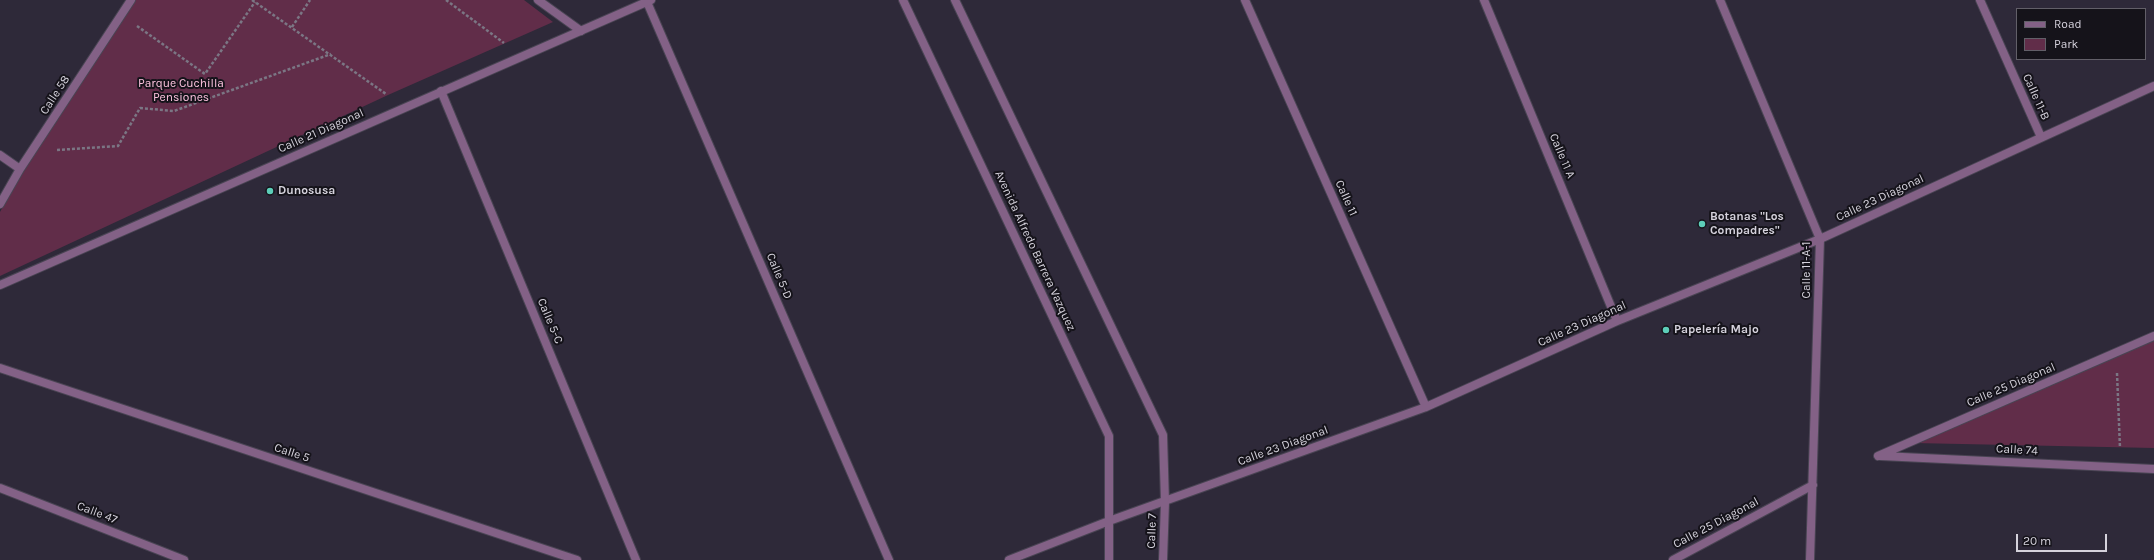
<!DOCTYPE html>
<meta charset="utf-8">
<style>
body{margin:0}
#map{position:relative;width:2154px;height:560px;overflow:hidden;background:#2e2939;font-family:Karla,sans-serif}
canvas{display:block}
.legend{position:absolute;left:2016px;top:8px;width:130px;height:52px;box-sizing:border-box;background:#15131a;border:1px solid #625f68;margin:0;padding:5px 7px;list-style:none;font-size:12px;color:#d5d2dc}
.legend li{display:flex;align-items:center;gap:8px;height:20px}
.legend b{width:20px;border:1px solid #625f68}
.scale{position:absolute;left:2016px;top:534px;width:91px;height:18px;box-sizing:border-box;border:2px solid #d5d2dc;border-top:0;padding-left:5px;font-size:12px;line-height:14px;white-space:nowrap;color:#d5d2dc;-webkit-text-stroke:3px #15131a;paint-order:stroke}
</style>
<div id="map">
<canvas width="2154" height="560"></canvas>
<ul class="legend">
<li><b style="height:5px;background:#836186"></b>Road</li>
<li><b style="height:11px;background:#612d49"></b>Park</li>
</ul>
<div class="scale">20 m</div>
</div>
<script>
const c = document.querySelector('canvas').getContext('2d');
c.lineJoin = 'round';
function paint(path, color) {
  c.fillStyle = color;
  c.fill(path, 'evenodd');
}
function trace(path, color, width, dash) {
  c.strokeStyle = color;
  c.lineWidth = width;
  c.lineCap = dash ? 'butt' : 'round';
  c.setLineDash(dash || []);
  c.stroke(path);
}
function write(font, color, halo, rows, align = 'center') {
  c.font = font + ' Karla,sans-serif';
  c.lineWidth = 4;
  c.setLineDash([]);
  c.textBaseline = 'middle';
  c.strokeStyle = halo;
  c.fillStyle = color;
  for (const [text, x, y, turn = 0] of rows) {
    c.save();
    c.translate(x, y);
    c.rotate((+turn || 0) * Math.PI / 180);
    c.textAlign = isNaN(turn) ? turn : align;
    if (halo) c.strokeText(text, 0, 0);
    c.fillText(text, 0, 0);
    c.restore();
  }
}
paint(new Path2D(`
 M131,0H524L553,22L388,95L0,276V212L32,152Z
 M2154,340V448L1913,443Z`), '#612d49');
const minor = new Path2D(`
 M538,0L581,31
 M1245,0L1426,407
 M1484,0L1617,321
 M1720,0L1820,239L1810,560
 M1980,0L2041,137
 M647,2L889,560
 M441,91L636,560
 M0,155L20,169
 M0,204L20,169L131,0
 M0,368L577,560
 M1878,456L2154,336
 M1881,456L2154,469
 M0,488L184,560
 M1009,560L1109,521L1426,407L1617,321L1820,239L2154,86
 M1673,560L1813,485`);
const tertiary = new Path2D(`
 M903,0L1109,436V560
 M955,0L1163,435L1165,502L1163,560
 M0,285L651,0`);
trace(minor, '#494453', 10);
trace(tertiary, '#494453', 10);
trace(new Path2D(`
 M252,0L386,94
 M446,0L504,43
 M137,26L205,74L255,2
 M292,27L310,0
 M57,150L118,146L140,108L174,111L331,54
 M2117,373L2120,448`), '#7b7684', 2.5, [3, 2]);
trace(minor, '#836186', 8);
trace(tertiary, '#836186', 8);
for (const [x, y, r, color] of [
 [270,191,4,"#5dceb9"],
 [1702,224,4,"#5dceb9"],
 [1666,330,4,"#5dceb9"]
]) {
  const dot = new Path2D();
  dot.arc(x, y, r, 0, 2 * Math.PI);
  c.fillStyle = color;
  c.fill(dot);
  trace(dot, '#15131a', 1.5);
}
write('12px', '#fdc3df', '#15131a', [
 ["Parque Cuchilla",181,84],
 ["Pensiones",181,98]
]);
write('12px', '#d5d2dc', '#15131a', [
 ["Calle 58",55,95,-57],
 ["Calle 11-B",2036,97,66],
 ["Calle 21 Diagonal",321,131,-24],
 ["Calle 11 A",1562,156,67],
 ["Calle 11",1346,198,66],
 ["Calle 23 Diagonal",1880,198,-25],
 ["Avenida Alfredo Barrera Vazquez",1035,251,65],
 ["Calle 11-A-1",1807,270,-90],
 ["Calle 5-D",779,276,67],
 ["Calle 5-C",550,321,67],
 ["Calle 23 Diagonal",1582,324,-24],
 ["Calle 25 Diagonal",2011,385,-23],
 ["Calle 23 Diagonal",1283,446,-20],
 ["Calle 74",2017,450,3],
 ["Calle 5",292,453,18],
 ["Calle 47",97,513,21],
 ["Calle 25 Diagonal",1716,523,-28],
 ["Calle 7",1152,531,-88]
]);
write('bold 12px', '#d5d2dc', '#15131a', [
 ["Dunosusa",278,191],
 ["Botanas \"Los",1710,217],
 ["Compadres\"",1710,231],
 ["Papelería Majo",1674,330]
], 'left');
</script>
